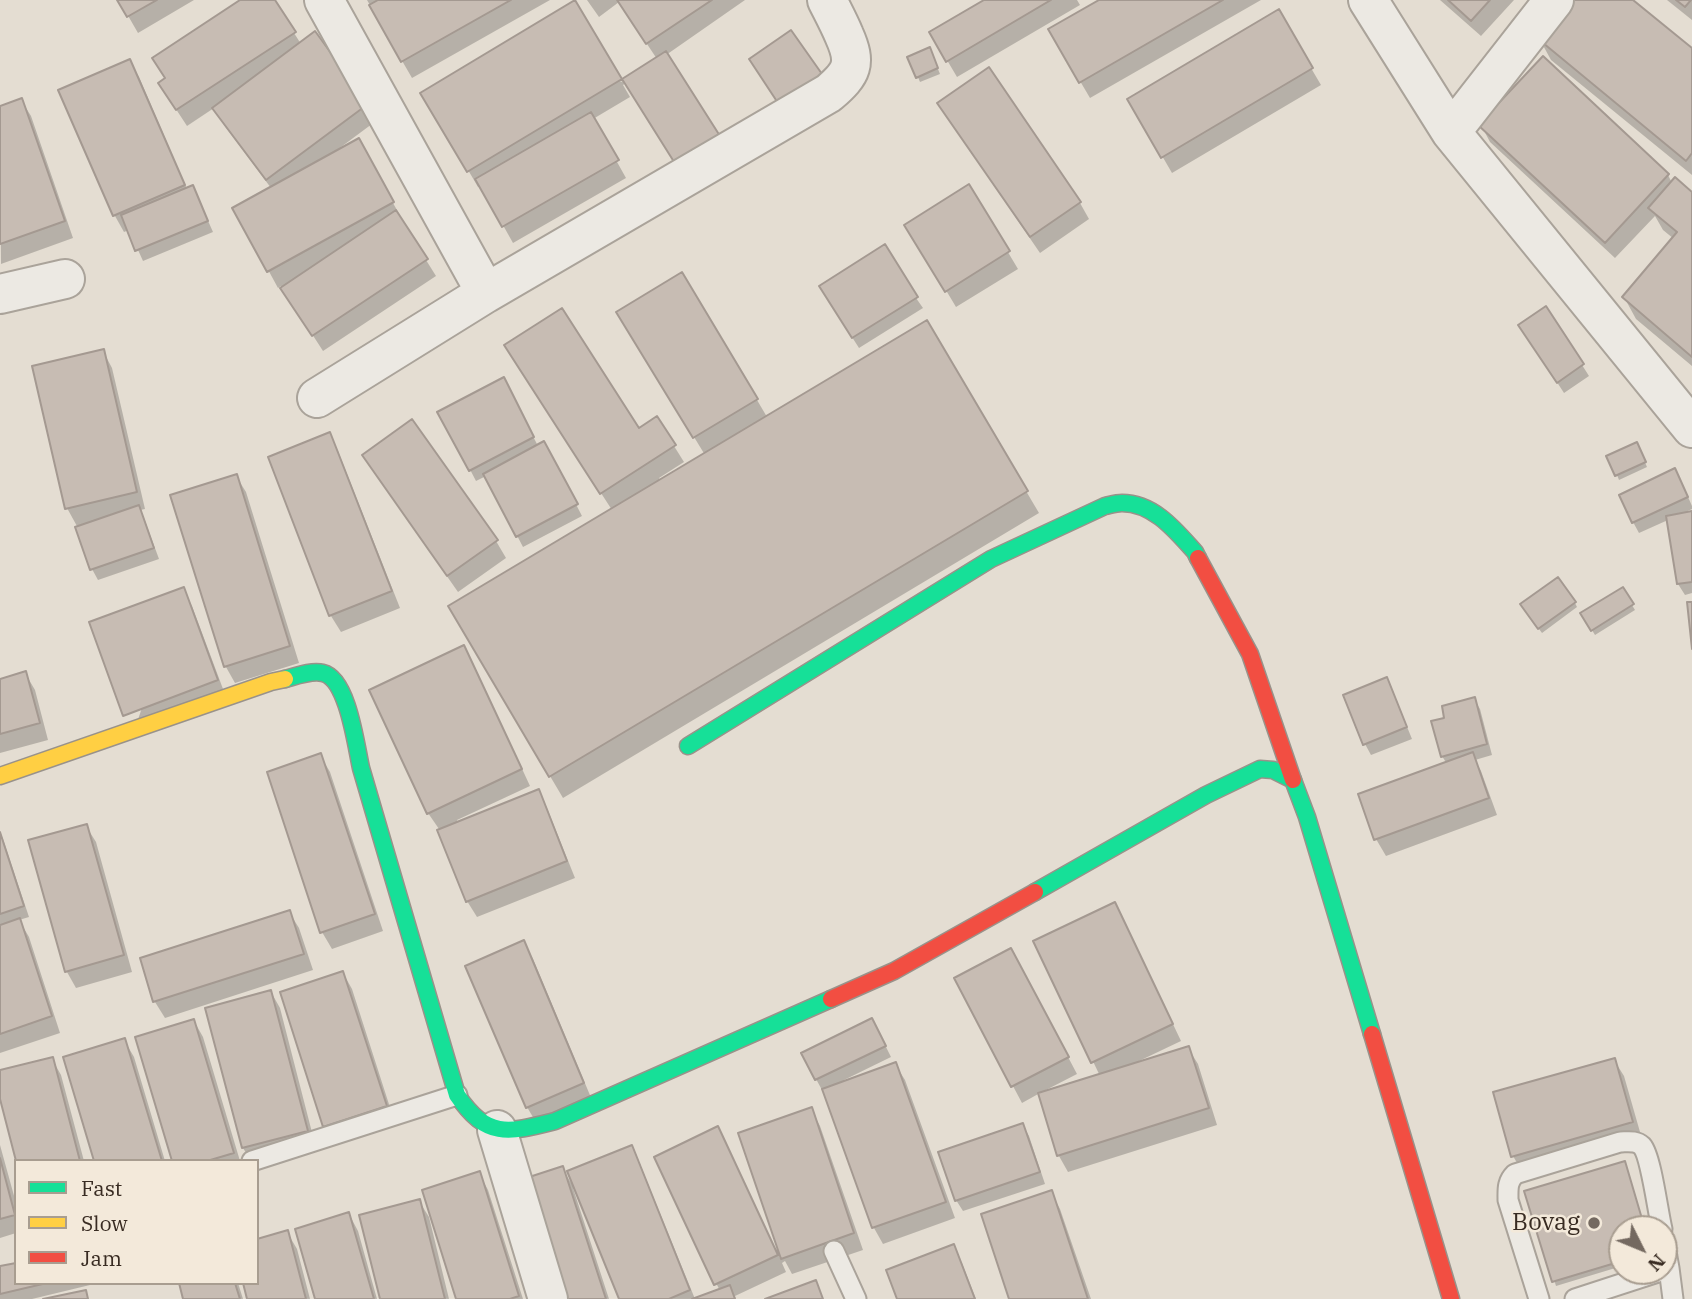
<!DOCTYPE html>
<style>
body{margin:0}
#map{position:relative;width:1692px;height:1299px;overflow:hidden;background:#e4ddd2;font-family:"IBM Plex Serif",serif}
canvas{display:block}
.legend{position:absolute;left:14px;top:1159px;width:245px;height:126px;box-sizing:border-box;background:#f3e9da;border:2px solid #a89d90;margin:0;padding:9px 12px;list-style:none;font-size:21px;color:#382b22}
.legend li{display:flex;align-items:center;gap:14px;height:35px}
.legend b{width:35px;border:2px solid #a89d90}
.north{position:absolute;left:1608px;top:1215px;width:70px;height:70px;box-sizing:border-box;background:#f3e9da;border:2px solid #a89d90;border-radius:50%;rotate:133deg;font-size:19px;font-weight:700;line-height:28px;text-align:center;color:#382b22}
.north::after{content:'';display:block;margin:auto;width:24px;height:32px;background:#746960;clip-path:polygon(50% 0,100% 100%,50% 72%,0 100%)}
</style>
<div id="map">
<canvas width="1692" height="1299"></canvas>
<ul class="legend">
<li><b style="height:9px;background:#16e098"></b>Fast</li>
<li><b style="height:9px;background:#ffcf43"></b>Slow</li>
<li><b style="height:9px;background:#f24e42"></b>Jam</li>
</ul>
<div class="north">N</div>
</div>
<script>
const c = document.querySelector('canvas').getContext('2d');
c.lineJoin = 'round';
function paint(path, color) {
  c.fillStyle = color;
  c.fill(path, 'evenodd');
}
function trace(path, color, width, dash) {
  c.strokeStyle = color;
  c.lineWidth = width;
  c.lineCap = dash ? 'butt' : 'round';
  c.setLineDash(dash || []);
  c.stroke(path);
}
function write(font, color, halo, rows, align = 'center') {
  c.font = font + ' "IBM Plex Serif",serif';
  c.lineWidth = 5;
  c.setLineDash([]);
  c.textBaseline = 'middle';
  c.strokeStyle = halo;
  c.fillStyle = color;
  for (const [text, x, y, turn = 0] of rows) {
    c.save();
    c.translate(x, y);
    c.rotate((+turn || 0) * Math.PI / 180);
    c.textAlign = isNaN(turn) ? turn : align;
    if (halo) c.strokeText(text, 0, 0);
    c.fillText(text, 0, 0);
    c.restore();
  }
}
paint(new Path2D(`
 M119,0H194L138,33Z
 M244,0H273L301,44L376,121L341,147L343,149L358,141L402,219L401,220L436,276L323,351L281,286L278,288L235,209L271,188L224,125L214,108L187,126L170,100Z
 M367,0H550L412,78Z
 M587,0H745L623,85L630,97L593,119L626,178L513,243L481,186L478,187L423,93L574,2L621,82L657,59L619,2L599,17Z
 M988,0H1077L1080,5L957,77L931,33Z
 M1102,0H1261L1090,98L1050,30Z
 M1440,0H1514L1481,36Z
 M1630,0L1692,51V175L1551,60L1539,38Z
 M1667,0H1692V20Z
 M1278,12L1321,85L1172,173L1129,99Z
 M932,54L940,74L920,82L910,58Z
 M129,61L139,77L187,189L193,187L213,232L143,261L129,230L124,232L115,216L60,91Z
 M21,100L31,116L73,238L1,264L0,107Z
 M949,120L1080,203L1089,219L1040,253Z
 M1481,125L1668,175L1672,183L1692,194V366L1636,319L1624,297L1674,239L1663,230L1655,216L1615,258L1490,142Z
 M969,187L1018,269L956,307L907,225Z
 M827,298H916L923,308L859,348Z
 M1546,308L1589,376L1564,393L1527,336Z
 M926,322L1039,513L563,798L450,607L612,510L516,362L638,431L674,446L684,462L659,478L661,481L705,455L628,329L757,400L767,417Z
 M103,351L112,368L145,509L140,510L144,518L159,559L98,580L92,569L78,528L67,508Z
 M509,390L538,446L550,454L582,516L523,547L486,476L476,481L440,412Z
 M411,422L496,541L506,558L458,592L374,472L364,455Z
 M329,434L338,451L400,608L341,632L331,616L270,458Z
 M1639,449L1647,467L1619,480L1617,475Z
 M236,476L246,492L299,663L235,683L226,667L172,496Z
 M1681,481L1692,506V509L1681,514L1692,513V593L1685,595L1678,584L1668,520L1639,533L1633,522Z
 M183,589L192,606L226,697L134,731Z
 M1622,589L1635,610L1595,635L1582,614Z
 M1575,603L1577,607L1542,633L1525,610Z
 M464,647L473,663L530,786L457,820L458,823L538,791L547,808L575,878L477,917L467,901L439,829L428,813Z
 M25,673L35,690L48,740L0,753V680Z
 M1386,679L1392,690L1412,739L1371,755L1365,744L1345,696Z
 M1474,699L1480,709L1492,755L1475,760L1481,771L1497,815L1386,856L1376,839L1360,795L1447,764L1442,756L1447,719Z
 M320,755L330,772L383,931L332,949L322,932L269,773Z
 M86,826L96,842L132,972L76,988L67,972L30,841Z
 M0,833L3,839L29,917L19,920L29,937L60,1033L0,1053Z
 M1115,904L1124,921L1181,1041L1139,1061L1140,1063L1188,1048L1198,1064L1217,1125L1068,1172L1059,1156L1040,1093L1022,1103L956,979L1020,966L1077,1074L1044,1091L1045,1093L1100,1076L1036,942Z
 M289,912L299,928L313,970L165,1018L155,1002L142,959Z
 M524,942L533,959L592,1100L537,1124L527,1107Z
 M343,973L352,989L395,1123L334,1142L325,1126Z
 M271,992L280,1008L316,1148L251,1161L243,1148Z
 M194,1021L203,1037L240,1161H174Z
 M878,1031L891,1057L844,1080L845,1082L895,1064L905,1080L955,1218L883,1244L874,1228L824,1089L822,1090L816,1079Z
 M124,1040L134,1057L165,1161H96Z
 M52,1059L61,1075L84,1161H18L0,1092V1072Z
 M1614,1060L1624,1076L1642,1139L1523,1173L1513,1156Z
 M811,1109L820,1126L863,1250L792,1274L785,1261L782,1263L786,1272L735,1296L736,1299H697L720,1291L656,1158L726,1145L780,1258L782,1257Z
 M1023,1125L1029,1136L1045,1184L963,1211L956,1200Z
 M0,1145L16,1203V1233L0,1238Z
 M631,1147L640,1164L695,1299H621L576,1187L573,1188L609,1299H557L562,1168L573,1186Z
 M479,1173L488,1190L523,1299H458Z
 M1051,1192L1060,1209L1091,1299H1011Z
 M1527,1192L1645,1229H1622V1266L1556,1286Z
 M419,1201L429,1217L449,1299H382Z
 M349,1214L358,1231L377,1299H317Z
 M287,1232L297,1249L310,1299H249Z
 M953,1246L962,1263L976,1299H899Z
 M0,1268L16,1283H90V1285L32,1299H0Z
 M181,1283H238L243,1299H185Z`), '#0003');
const building = new Path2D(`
 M117,0H157L127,17Z
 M240,0H275L296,32L176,110L158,83L165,78L152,58Z
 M378,0H511L401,62L369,5Z
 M575,0L622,79L467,172L420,93Z
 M617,0H712L646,44Z
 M984,0H1051L946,62L929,32Z
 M1099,0H1223L1079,83L1048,29Z
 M1448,0H1490L1471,21Z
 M1568,0H1633L1692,48V153L1686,161L1537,38Z
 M1676,0H1691L1685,7Z
 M1279,9L1313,68L1161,158L1127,99Z
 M791,30L822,74L778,103L749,59Z
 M315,31L368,104L266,180L212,108Z
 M930,47L938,68L916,78L907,57Z
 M666,51L720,136L676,165L622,79Z
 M1543,56L1669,174L1605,243L1478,125Z
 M130,59L185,185L113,216L58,90Z
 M989,67L1081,202L1030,237L937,103Z
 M22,98L65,221L0,244V106Z
 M591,112L619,160L502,227L475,179Z
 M359,138L394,202L267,272L232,208Z
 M1675,177L1692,192V357L1622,297L1677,232L1648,208Z
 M969,184L1010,251L945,292L904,225Z
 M193,185L208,221L135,251L121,215Z
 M396,210L428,259L312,336L280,288Z
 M885,244L918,297L852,338L819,286Z
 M682,272L758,399L693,438L616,312Z
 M1546,306L1584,364L1557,383L1518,325Z
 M562,308L639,428L657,416L676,445L600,494L504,345Z
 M927,320L1028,491L549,777L448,606Z
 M104,349L137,492L65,509L32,366Z
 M504,377L534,437L469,471L437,412Z
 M412,419L498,540L447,576L362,455Z
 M330,432L392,591L329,616L268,457Z
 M544,441L578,504L516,537L483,474Z
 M1637,442L1646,462L1615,476L1606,456Z
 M1675,468L1688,497L1632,523L1619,495Z
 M237,474L290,646L224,667L170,495Z
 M139,505L154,548L90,570L75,527Z
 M1692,511V582L1677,584L1666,516Z
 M1558,577L1576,602L1538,629L1520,604Z
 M184,587L218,680L123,716L89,622Z
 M1623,587L1634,604L1591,631L1580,613Z
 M1687,602H1692V649Z
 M464,645L522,769L427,814L369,690Z
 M26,671L40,723L0,734V679Z
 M1387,677L1407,727L1363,745L1343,695Z
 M1475,697L1487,744L1441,757L1431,721L1444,718L1442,706Z
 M1473,752L1489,798L1374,840L1358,794Z
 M321,753L375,914L320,933L267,772Z
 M539,789L567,861L466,902L437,830Z
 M87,824L124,955L65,972L28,840Z
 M0,832L24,906L0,914Z
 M1115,902L1173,1024L1091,1063L1033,941Z
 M290,910L304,954L153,1002L140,958Z
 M20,918L52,1016L0,1034V925Z
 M524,940L584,1083L526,1108L465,966Z
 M1011,948L1069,1057L1011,1087L954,978Z
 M343,971L387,1106L323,1127L280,992Z
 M271,990L308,1131L242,1148L205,1008Z
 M872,1018L886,1046L815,1080L801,1053Z
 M194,1019L234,1153L207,1161H172L135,1037Z
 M125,1038L162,1161H94L63,1057Z
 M1189,1046L1209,1108L1057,1156L1038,1093Z
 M53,1057L80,1161H16L0,1099V1070Z
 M1615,1058L1633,1122L1511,1157L1493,1092Z
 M896,1062L946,1202L872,1228L822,1089Z
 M812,1107L854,1233L781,1259L738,1133Z
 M1023,1123L1040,1172L955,1201L938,1152Z
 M718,1126L778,1255L714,1285L654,1157Z
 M632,1145L690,1290L669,1299H619L567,1171Z
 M0,1158L15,1215L0,1219Z
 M1625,1161L1645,1229H1622V1261L1552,1282L1524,1191Z
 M563,1166L606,1299H555L517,1181Z
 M480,1171L519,1296L510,1299H456L422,1190Z
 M1052,1190L1088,1299H1009L981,1214Z
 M420,1199L445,1299H380L359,1215Z
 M349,1212L374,1299H315L295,1229Z
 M288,1230L306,1299H247L243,1283H257V1239Z
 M954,1244L975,1299H897L886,1270Z
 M16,1263V1283H47L0,1294V1266Z
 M816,1280L823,1299H765Z
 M179,1283H235L240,1299H183Z
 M730,1285L735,1299H692Z
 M86,1290L88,1299H43Z`);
paint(building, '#c7bcb3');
trace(building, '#a49991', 2);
const lane = new Path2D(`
 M252,1161L457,1095
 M1664,1241L1669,1268
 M834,1251L856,1299
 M1664,1270L1669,1268L1673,1299
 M1539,1299L1508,1200C1508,1189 1507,1182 1515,1174L1620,1142C1627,1142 1636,1140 1642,1146C1651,1156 1658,1213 1662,1229
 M1575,1299L1661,1271`);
const street = new Path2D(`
 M324,0L486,293
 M1368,0L1451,132L1692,428
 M1451,132L1554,0
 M0,294L65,279
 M317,398L486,293L829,93C852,73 857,64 844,35C839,23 833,12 827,0
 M497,1130L548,1299`);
const fast = new Path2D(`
 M285,679C296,676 312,670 323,673C348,679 356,746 361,768L457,1095C487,1139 508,1133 555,1121L831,999
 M688,746L991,559L1105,506C1110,505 1116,503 1122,503C1154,503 1176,531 1195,552L1198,558
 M1035,892L1206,795L1260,769L1273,770L1293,780L1307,817L1372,1034`);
const slow = new Path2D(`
 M0,776L271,682L285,679`);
const jam = new Path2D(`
 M1198,558L1250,654L1293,780
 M831,999L894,971L1035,892
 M1372,1034L1451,1299`);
trace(lane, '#aaa39a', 23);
trace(street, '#aaa39a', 42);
trace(fast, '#99928a', 19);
trace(slow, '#99928a', 19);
trace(jam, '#99928a', 19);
trace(lane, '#ece9e3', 19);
trace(street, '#ece9e3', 38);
trace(fast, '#16e098', 16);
trace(slow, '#ffcf43', 16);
trace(jam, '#f24e42', 16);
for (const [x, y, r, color] of [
 [1594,1223,7,"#746960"]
]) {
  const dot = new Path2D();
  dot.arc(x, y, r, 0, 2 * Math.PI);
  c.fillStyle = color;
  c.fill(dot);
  trace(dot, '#f3e9da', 2.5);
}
write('24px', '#382b22', '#f3e9da', [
 ["Bovag",1580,1223]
], 'right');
</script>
